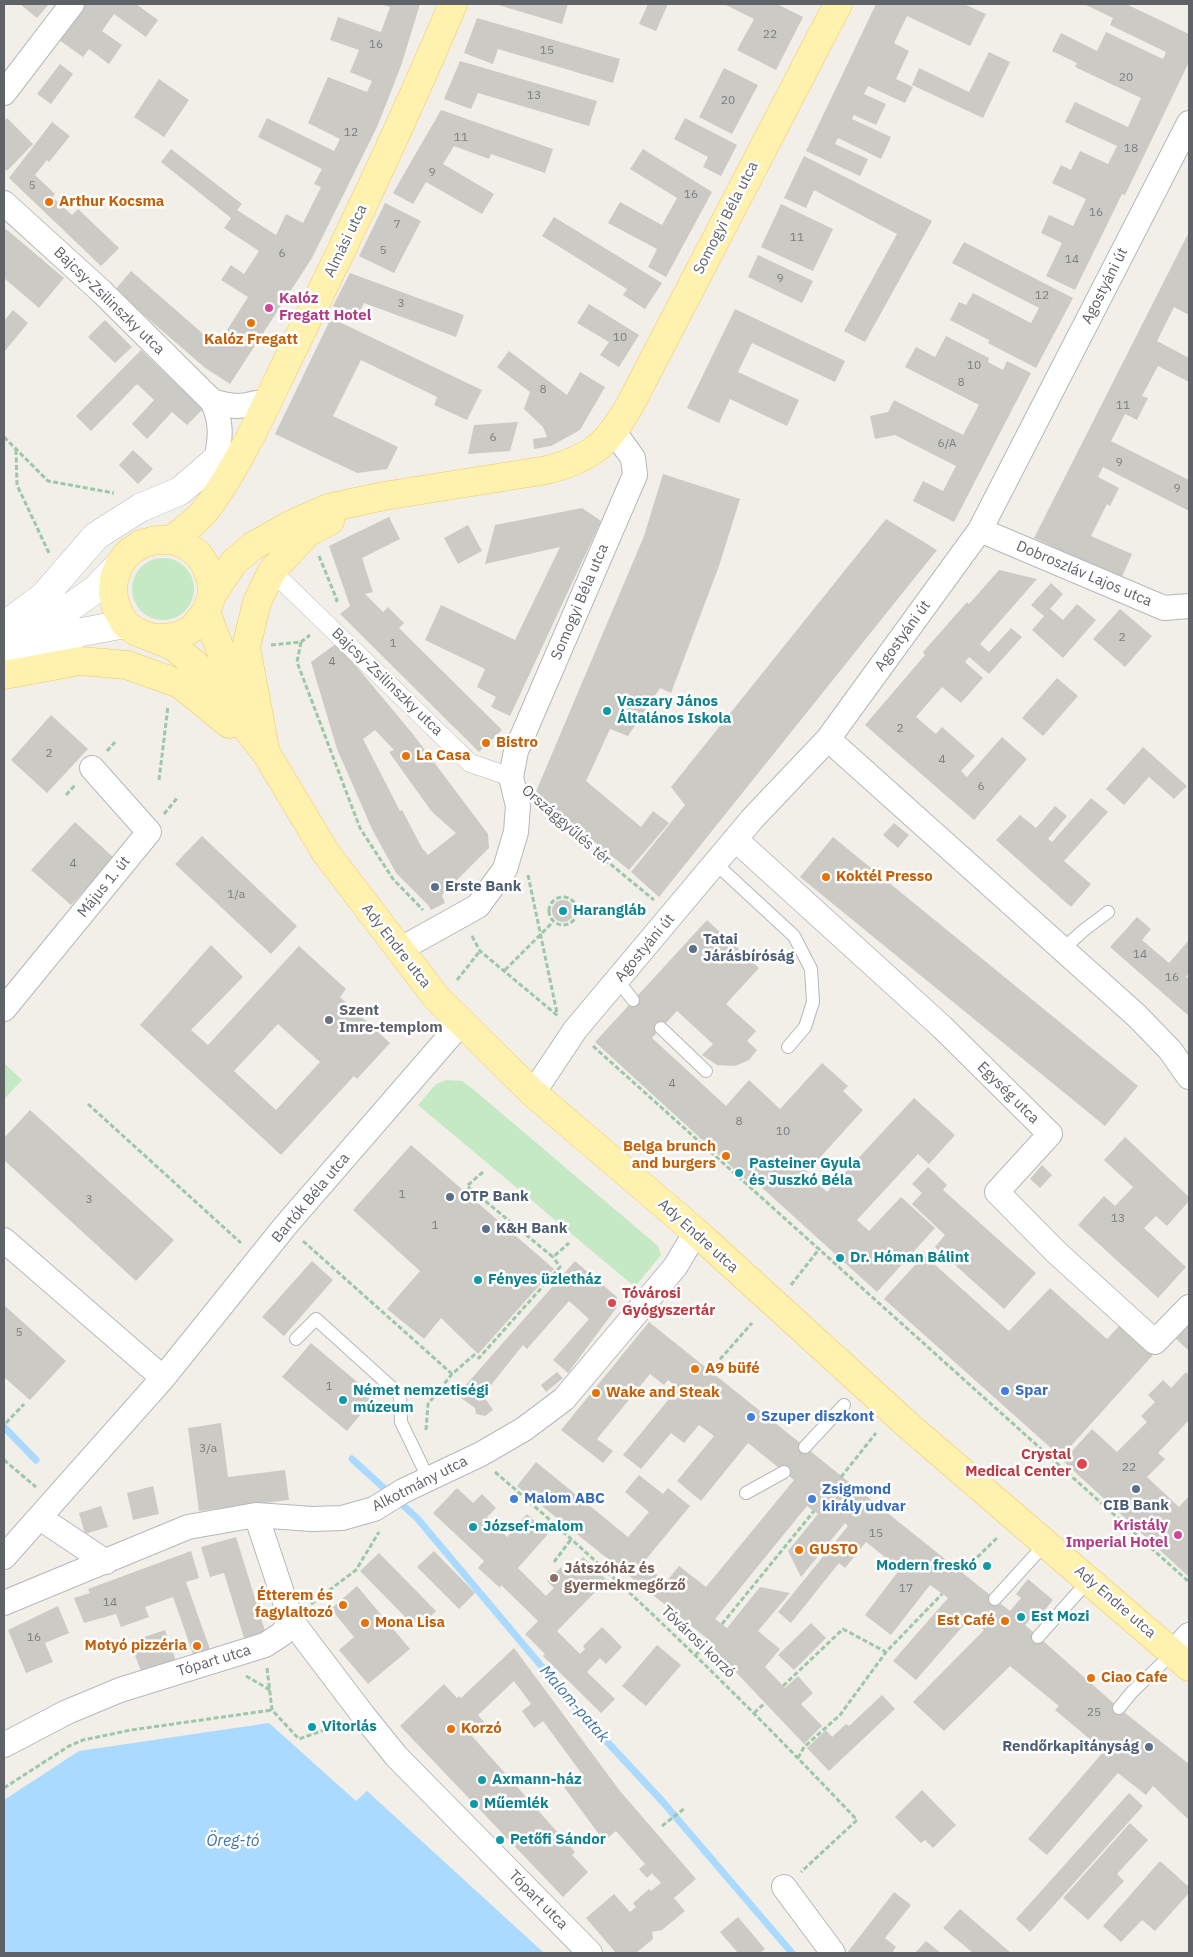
<!DOCTYPE html>
<meta charset="utf-8">
<style>
body{margin:0}
#map{position:relative;width:1193px;height:1957px;overflow:hidden;background:#f1efe8;font-family:"IBM Plex Sans",sans-serif}
canvas{display:block}
.frame{position:absolute;inset:0;border:5px solid #5f6368;pointer-events:none}
</style>
<div id="map">
<canvas width="1193" height="1957"></canvas>
<div class="frame"></div>
</div>
<script>
const c = document.querySelector('canvas').getContext('2d');
c.lineJoin = 'round';
function paint(path, color) {
  c.fillStyle = color;
  c.fill(path, 'evenodd');
}
function trace(path, color, width, dash) {
  c.strokeStyle = color;
  c.lineWidth = width;
  c.lineCap = dash ? 'butt' : 'round';
  c.setLineDash(dash || []);
  c.stroke(path);
}
function write(font, color, halo, rows, align = 'center') {
  c.font = font + ' "IBM Plex Sans",sans-serif';
  c.lineWidth = 5;
  c.setLineDash([]);
  c.textBaseline = 'middle';
  c.strokeStyle = halo;
  c.fillStyle = color;
  for (const [text, x, y, turn = 0] of rows) {
    c.save();
    c.translate(x, y);
    c.rotate((+turn || 0) * Math.PI / 180);
    c.textAlign = isNaN(turn) ? turn : align;
    if (halo) c.strokeText(text, 0, 0);
    c.fillText(text, 0, 0);
    c.restore();
  }
}
paint(new Path2D(`
 M132 589a31 31 0 1 1 62 0a31 31 0 1 1-62 0Z
 M4,1063L22,1080L4,1099Z
 M447,1080L462,1081L474,1090L658,1246L661,1255L635,1287L418,1105L436,1084Z`), '#c5e8c5');
paint(new Path2D(`
 M269,1723L356,1801L367,1791L544,1953H4V1800L79,1751Z`), '#aadaff');
trace(new Path2D(`
 M4,1427L36,1460
 M352,1459L417,1518L585,1718L662,1801L792,1953`), '#aadaff', 7);
paint(new Path2D(`
 M20,4H49L37,18Z
 M85,4H136L158,20L146,37L114,14L102,31L122,45L109,64L89,49L83,57L59,40Z
 M381,4H420L401,66L377,127L312,258L230,384L204,367L115,290L131,271L217,346L248,297L221,280L231,265L244,274L259,251L224,228L231,218L161,162L171,149L242,204L237,210L276,235L286,214L303,223L321,187L314,184L322,169L258,137L267,118L334,151L340,139L308,123L328,77L367,92L372,81L350,72L359,50L330,40L338,17L381,32L390,7Z
 M495,4H568L562,24Z
 M648,4H668L656,31L639,24Z
 M724,4H777L803,17L776,70L737,50L754,19Z
 M876,4H964L986,14L970,46L907,16L894,43L909,51L896,79L913,87L905,103L868,86L864,94L886,104L876,125L854,115L852,119L891,137L881,159L838,138L835,144L868,159L860,176L806,151Z
 M1084,4H1126L1189,34V62L1125,195L1122,194L1075,290L1046,276L1062,243L1041,233L1049,215L1073,226L1086,199L1052,183L1061,165L1071,170L1080,151L1108,164L1117,146L1065,122L1075,102L1128,127L1141,98L1075,67L1077,63L1052,51L1061,33L1097,51L1106,32L1163,59L1166,52L1110,25L1113,18Z
 M477,18L620,59L613,83L498,49L493,64L464,53Z
 M989,52L1010,62L983,118L912,85L919,68L969,92Z
 M460,61L597,101L589,126L478,93L471,109L444,99Z
 M60,64L73,74L51,104L37,94Z
 M724,68L758,85L732,134L699,117Z
 M159,79L189,100L164,137L134,117Z
 M441,110L553,149L545,173L491,154L489,159L454,146L443,164L494,194L482,214L426,182L413,204L393,193Z
 M7,118L33,144L7,171L4,168V121Z
 M685,118L737,145L721,176L703,167L708,157L674,139Z
 M52,122L70,136L49,162L47,160L35,175L55,194L52,197L72,215L78,209L119,248L101,266L9,178Z
 M643,149L712,192L666,277L648,267L657,249L608,223L620,202L662,225L677,198L630,169Z
 M804,156L932,221L865,342L844,331L897,234L814,190L806,208L784,198Z
 M385,203L421,221L394,273L359,256Z
 M781,204L833,229L813,271L761,247Z
 M554,217L662,283L645,309L623,295L627,289L542,236Z
 M6,229L64,278L39,308L4,278V232Z
 M1189,232V315L1174,307L1157,341L1189,358V382L1158,366L1142,396L1148,398L1137,420L1125,414L1111,441L1189,480V511L1103,467L1098,477L1119,488L1110,506L1107,504L1091,536L1132,554L1121,579L1034,538Z
 M964,242L1073,298L1036,368L988,343L989,340L950,320L959,302L966,305L973,293L1031,323L1039,308L952,263Z
 M758,255L813,281L802,303L748,277Z
 M350,273L464,315L456,337L364,303L357,317L333,306Z
 M589,304L639,335L619,367L600,355L609,342L577,323Z
 M735,309L845,361L835,382L752,343L738,372L799,400L787,426L730,399L719,423L687,408Z
 M13,310L28,323L4,352V321Z
 M331,318L482,390L467,420L434,405L437,397L361,360L333,416L398,447L387,469L357,473L275,434Z
 M105,320L132,347L115,363L88,337Z
 M946,336L989,358L988,362L1003,370L1007,361L1031,373L954,522L913,501L923,481L943,491L956,466L895,435L875,439L870,416L888,412L894,400L963,435L979,405L905,367L916,347L935,357Z
 M141,350L203,409L187,425L172,412L147,439L132,424L154,400L137,384L91,431L76,416Z
 M509,351L567,395L580,372L605,387L580,430L551,446L534,449L533,439L547,437L543,427L524,409L530,392L497,367Z
 M518,422L510,451L468,454L474,425Z
 M133,450L153,469L138,484L119,465Z
 M663,474L740,499L719,566L671,693L660,688L628,736L610,729L586,781L641,827L653,811L669,823L629,870L535,794L644,536Z
 M582,508L601,521L510,716L491,707L496,697L477,687L485,669L425,640L441,605L515,640L560,547L485,564L495,525Z
 M389,517L400,539L362,558L373,592L365,594L383,612L388,607L404,623L399,628L502,730L479,752L340,614L350,606L329,546Z
 M886,519L937,550L659,897L631,872L685,805L671,787Z
 M468,525L482,551L458,564L444,538Z
 M999,570L1037,579L980,644L989,652L1011,628L1022,637L989,674L969,657L965,662L983,678L961,703L942,687L916,717L936,734L942,727L975,756L961,771L967,777L1002,737L1027,759L974,820L865,725L925,655L923,652L967,602L969,604Z
 M1051,583L1063,594L1050,609L1063,620L1077,604L1096,620L1063,658L1032,630L1044,616L1031,605Z
 M1120,609L1152,636L1125,667L1093,639Z
 M337,643L412,733L488,834L489,848L442,895L445,903L431,910L428,905L396,873L372,829L337,749L311,662ZM375,730L394,750L389,752L432,812L456,833L428,855L422,848L402,810L400,811L363,739Z
 M1057,678L1078,696L1043,736L1022,718Z
 M51,715L88,749L47,793L11,760Z
 M1143,747L1187,786L1174,799L1149,777L1124,805L1106,789Z
 M1091,798L1108,812L1064,861L1091,884L1071,907L996,840L1020,815L1036,828L1055,806L1067,816L1048,839L1052,842Z
 M75,822L114,858L71,905L31,870Z
 M894,823L909,835L898,848L883,835Z
 M202,836L297,926L271,954L175,864Z
 M833,837L1138,1086L1105,1126L800,877Z
 M552 911a11 11 0 1 1 22 0a11 11 0 1 1-22 0Z
 M1137,917L1151,929L1142,940L1169,963L1189,940V973L1186,977L1189,979V1016L1110,947Z
 M707,920L759,968L726,1004L756,1031L747,1041L757,1050L749,1060L735,1066L717,1065L702,1055L713,1044L677,1011L652,1038L726,1106L749,1080L780,1109L822,1063L848,1086L843,1091L863,1110L806,1173L827,1192L914,1098L955,1135L929,1164L918,1154L857,1220L869,1231L901,1197L935,1228L877,1292L758,1184L755,1188L595,1042Z
 M211,945L243,977L191,1030L208,1045L299,946L346,989L340,997L390,1043L357,1079L354,1076L281,1155L140,1025ZM278,1024L320,1062L276,1110L234,1071Z
 M30,1110L174,1240L136,1281L4,1160V1138Z
 M1125,1137L1189,1197V1201L1167,1226L1156,1216L1144,1228L1186,1267L1158,1298L1078,1225L1104,1196L1115,1206L1133,1187L1104,1160Z
 M411,1145L554,1269L478,1354L441,1318L424,1339L387,1309L420,1271L353,1210Z
 M1042,1165L1052,1175L1040,1188L1030,1179Z
 M928,1167L947,1185L943,1190L1036,1273L1004,1309L935,1247L945,1235L912,1204L922,1193L912,1184Z
 M924,1255L1009,1331L1050,1288L1107,1339L1120,1325L1153,1355L1061,1457L884,1299Z
 M312,1261L333,1280L284,1336L262,1317Z
 M575,1261L617,1297V1307L568,1373L553,1360L589,1319L569,1301L527,1349L523,1345L483,1395L493,1410L485,1416L476,1414L475,1408L457,1395Z
 M4,1305L66,1361L30,1400L4,1377Z
 M1189,1319V1351L1173,1336Z
 M649,1322L1010,1611L1021,1598L1016,1594L1028,1579L1053,1600L1038,1618L1034,1615L1025,1625L1119,1708L1189,1764V1820L1153,1786L1146,1795L1118,1773L1047,1855L1028,1839L1104,1751L1055,1710L1059,1706L1010,1666L944,1731L913,1702L984,1630L970,1618L916,1680L893,1661L948,1598L930,1585L891,1635L865,1615L900,1569L866,1542L845,1568L839,1563L791,1623L778,1612L848,1526L845,1523L801,1577L788,1551L818,1514L807,1506L715,1619L727,1628L760,1587L790,1593L758,1631L780,1649L765,1667L785,1688L798,1676L813,1693L801,1704L822,1726L804,1744L730,1666L709,1650L714,1644L517,1486L536,1462L628,1537L649,1512L625,1492L639,1475L663,1494L668,1488L690,1506L643,1563L666,1582L679,1566L706,1587L794,1480L748,1443L701,1501L677,1481L714,1436L699,1425L684,1443L671,1433L641,1469L623,1455L678,1388L668,1380L664,1385L650,1374L597,1439L613,1451L603,1463L561,1430Z
 M311,1343L375,1397L347,1431L282,1377Z
 M557,1372L563,1378L546,1392L541,1385Z
 M1186,1372L1189,1376V1420L1158,1453L1165,1459L1147,1477L1179,1507L1189,1496V1577L1063,1461L1092,1429L1117,1452L1147,1422L1141,1416L1155,1402L1148,1395L1163,1380L1171,1388Z
 M221,1423L228,1477L285,1470L289,1500L199,1511L188,1428Z
 M153,1486L159,1514L133,1520L127,1493Z
 M457,1488L473,1503L482,1494L496,1508L487,1517L507,1537L527,1514L548,1534L518,1568L546,1596L554,1588L547,1581L561,1567L567,1573L583,1557L607,1580L557,1631L580,1654L585,1649L583,1646L602,1627L622,1647L606,1664L600,1658L587,1672L615,1699L601,1713L543,1656L545,1654L525,1634L538,1621L501,1585L500,1588L478,1568L484,1561L433,1513Z
 M101,1506L108,1527L85,1534L79,1513Z
 M236,1537L266,1634L245,1641L224,1573L210,1577L201,1547Z
 M191,1551L199,1578L186,1582L211,1652L194,1657L173,1597L145,1607L149,1617L121,1627L116,1614L84,1623L74,1598L90,1593L88,1589Z
 M434,1551L475,1593L459,1609L417,1567Z
 M379,1553L436,1611L417,1629L360,1571Z
 M357,1586L410,1649L368,1684L339,1650L354,1637L331,1609Z
 M58,1606L69,1633L45,1643L53,1662L26,1673L8,1630Z
 M811,1623L826,1638L794,1670L778,1655Z
 M165,1630L176,1661L142,1674L130,1642Z
 M657,1645L681,1665L646,1706L622,1686Z
 M514,1648L620,1791L696,1879L674,1898L685,1911L662,1930L652,1932L653,1939L636,1953H616L586,1918L614,1894L630,1912L636,1907L633,1903L649,1889L651,1891L661,1883L652,1873L647,1878L639,1869L645,1864L616,1831L604,1841L564,1787L582,1774L543,1721L534,1728L522,1711L531,1704L514,1681L478,1715L485,1723L472,1736L575,1852L572,1855L588,1872L563,1897L400,1726L444,1684L457,1698L459,1696L461,1698Z
 M882,1695L895,1709L829,1771L807,1748L826,1730L832,1737L846,1724L849,1726Z
 M922,1790L956,1825L933,1848L925,1840L921,1843L895,1817Z
 M1129,1793L1143,1806L1030,1932L1016,1919Z
 M1130,1823L1148,1840L1117,1874L1124,1881L1088,1920L1063,1898Z
 M1160,1861L1189,1887V1893L1155,1931L1142,1920L1121,1942L1103,1926Z
 M894,1892L911,1905L885,1938L896,1947L892,1953H847Z
 M960,1909L1011,1953H973L943,1928Z
 M738,1917L765,1949L760,1953H738L720,1932Z
 M926,1941L941,1953H915Z`), '#cccac5');
const service = new Path2D(`
 M715,863L794,936L811,969L813,1002L805,1027L788,1047
 M1063,949L1084,930L1108,912
 M618,981L633,1000
 M661,1028L706,1071
 M296,1339L316,1319L400,1395L401,1422L429,1480
 M805,1447L844,1405
 M746,1493L784,1472
 M995,1599L1046,1543
 M1038,1637L1089,1580
 M1119,1708L1132,1692L1173,1653`);
const pedestrian = new Path2D(`
 M272,571L470,763L511,777`);
const minor = new Path2D(`
 M4,93L72,4
 M4,203L102,292L212,401C222,420 221,439 216,460
 M212,401C228,406 240,408 256,403
 M980,530L1164,608L1189,606
 M828,739L1137,1016L1170,1050L1189,1077
 M735,839L942,1027L1050,1134L997,1192L1056,1252L1155,1342L1189,1307
 M399,950L478,906L505,869L516,832L518,806L511,777L516,751L635,475L633,458L614,432
 M4,1009L149,832L92,768
 M533,1093L575,1030L753,818L828,739L980,530L1189,123
 M4,1240L163,1378
 M256,1515L291,1620L363,1715L396,1756L590,1953
 M40,1518L106,1562
 M4,1557L163,1378L286,1225L462,1022
 M4,1603L188,1527L256,1515L312,1519L342,1518L374,1509L403,1491L481,1454L524,1429L564,1399L675,1267L696,1232
 M1173,1653L1189,1635
 M4,1745L67,1712L120,1690L265,1645L282,1634L291,1620
 M784,1887L833,1953`);
const secondary = new Path2D(`
 M4,626L44,596L96,536L140,508L180,491L216,460
 M14,637L72,606L96,589L119,565
 M4,662L82,632L125,624`);
const primary = new Path2D(`
 M171,540C184,530 198,521 208,507C245,456 269,397 297,341C352,230 405,118 453,4
 M212,595L211,580L206,566L198,554L186,545L171,540H156L141,544L128,553L119,565L114,579L113,593L116,607L125,624L137,632L173,646L197,666L266,753L326,853L436,997L533,1093L696,1232L910,1427L1189,1667
 M206,612L222,654L248,713
 M155,638H168L181,635L193,628L206,612L212,595L234,562L253,546L292,524L328,508L384,496L547,470C592,458 607,445 630,405L838,4
 M4,675L80,661L127,665L180,684L229,724
 M265,749L246,647L257,602L272,571L307,533L330,521`);
trace(service, '#b5b8bc', 14);
trace(pedestrian, '#b5b8bc', 19);
trace(minor, '#b5b8bc', 26);
trace(secondary, '#b6babf', 29);
trace(primary, '#f2c960', 29);
trace(new Path2D(`
 M4,437L48,481L114,493
 M16,450L17,485L49,553
 M319,556L337,600L335,604
 M301,642L297,662L360,828L393,879L423,910
 M271,645L301,642L310,635
 M107,751L115,742
 M159,780L168,706
 M66,795L76,784
 M541,807L654,900
 M164,814L178,797
 M528,875L557,1013
 M549 911a14 14 0 1 1 28 0a14 14 0 1 1-28 0Z
 M472,936L480,951L558,1016
 M505,970L553,922
 M457,980L480,951
 M593,1046L1189,1582
 M88,1104L241,1243
 M483,1172L467,1186L553,1257L569,1243
 M303,1241L452,1374
 M791,1285L820,1248
 M715,1365L752,1323
 M6,1423L24,1404
 M426,1430L428,1404L452,1374L474,1355L479,1358L560,1267L553,1257
 M4,1460L36,1487
 M495,1472C622,1581 742,1698 857,1820L801,1872
 M841,1477L876,1433
 M554,1562L572,1538
 M961,1573L998,1537
 M311,1604L356,1570L379,1532
 M722,1624L814,1511
 M696,1655L708,1640
 M267,1668L272,1710L299,1739L341,1724
 M246,1676L270,1690
 M783,1686L843,1629L886,1652L942,1594
 M754,1713L765,1703
 M798,1758L804,1747L840,1715L886,1652
 M4,1788L69,1746L83,1740L131,1730L272,1710
 M662,1826L685,1808`), '#9cc7a9', 3, [5, 2.5]);
trace(service, '#fff', 12);
trace(pedestrian, '#fff', 18);
trace(minor, '#fff', 24);
trace(secondary, '#fff', 28);
trace(primary, '#fff2af', 28);
for (const [x, y, r, color] of [
 [49,202,5,"#e8710a"],
 [269,308,5,"#d1479c"],
 [251,323,5,"#e8710a"],
 [607,711,5,"#0f9aa8"],
 [486,743,5,"#e8710a"],
 [406,756,5,"#e8710a"],
 [826,877,5,"#e8710a"],
 [435,887,5,"#5c6f8a"],
 [563,911,5,"#0f9aa8"],
 [693,949,5,"#5c6f8a"],
 [329,1020,5,"#6b7280"],
 [726,1156,5,"#e8710a"],
 [739,1173,5,"#0f9aa8"],
 [450,1197,5,"#5c6f8a"],
 [486,1229,5,"#5c6f8a"],
 [840,1258,5,"#0f9aa8"],
 [478,1280,5,"#0f9aa8"],
 [612,1303,5,"#e0444e"],
 [695,1369,5,"#e8710a"],
 [1005,1391,5,"#3f7fe0"],
 [596,1393,5,"#e8710a"],
 [343,1400,5,"#0f9aa8"],
 [751,1417,5,"#3f7fe0"],
 [1082,1464,6,"#e0444e"],
 [1136,1489,5,"#5c6f8a"],
 [514,1499,5,"#3f7fe0"],
 [812,1499,5,"#3f7fe0"],
 [473,1527,5,"#0f9aa8"],
 [1178,1535,5,"#d1479c"],
 [799,1550,5,"#e8710a"],
 [987,1566,5,"#0f9aa8"],
 [554,1578,5,"#8d6e63"],
 [343,1605,5,"#e8710a"],
 [1021,1617,5,"#0f9aa8"],
 [1005,1621,5,"#e8710a"],
 [365,1623,5,"#e8710a"],
 [197,1646,5,"#e8710a"],
 [1091,1678,5,"#e8710a"],
 [312,1727,5,"#0f9aa8"],
 [451,1729,5,"#e8710a"],
 [1149,1747,5,"#5c6f8a"],
 [482,1780,5,"#0f9aa8"],
 [474,1804,5,"#0f9aa8"],
 [500,1840,5,"#0f9aa8"]
]) {
  const dot = new Path2D();
  dot.arc(x, y, r, 0, 2 * Math.PI);
  c.fillStyle = color;
  c.fill(dot);
  trace(dot, '#fff', 2);
}
write('12px', '#7a7d7f', null, [
 ["22",770,35],
 ["16",376,45],
 ["15",547,51],
 ["20",1126,78],
 ["13",534,96],
 ["20",728,101],
 ["12",351,133],
 ["11",461,138],
 ["18",1131,149],
 ["9",432,173],
 ["5",32,186],
 ["16",691,195],
 ["16",1096,213],
 ["7",397,225],
 ["11",797,238],
 ["5",383,251],
 ["6",282,254],
 ["14",1072,260],
 ["9",780,279],
 ["12",1042,296],
 ["3",401,304],
 ["10",620,338],
 ["10",974,366],
 ["8",961,383],
 ["8",543,390],
 ["11",1123,406],
 ["6",493,438],
 ["6/A",947,444],
 ["9",1119,463],
 ["9",1177,489],
 ["2",1122,638],
 ["1",393,644],
 ["4",332,662],
 ["2",900,729],
 ["2",49,754],
 ["4",942,760],
 ["6",981,787],
 ["4",73,864],
 ["1/a",236,895],
 ["14",1140,955],
 ["16",1172,978],
 ["4",672,1084],
 ["8",739,1122],
 ["10",783,1132],
 ["1",402,1195],
 ["3",89,1200],
 ["13",1118,1219],
 ["1",435,1226],
 ["5",19,1333],
 ["1",329,1387],
 ["3/a",208,1449],
 ["22",1129,1468],
 ["15",876,1534],
 ["17",906,1589],
 ["14",110,1603],
 ["16",34,1638],
 ["25",1094,1713]
]);
write('bold 15px', '#c56008', '#fff', [
 ["Arthur Kocsma",59,202],
 ["Kalóz Fregatt",251,340,"center"],
 ["Bistro",496,743],
 ["La Casa",416,756],
 ["Koktél Presso",836,877],
 ["Belga brunch",716,1147,"right"],
 ["and burgers",716,1164,"right"],
 ["A9 büfé",705,1369],
 ["Wake and Steak",606,1393],
 ["GUSTO",809,1550],
 ["Étterem és",333,1596,"right"],
 ["fagylaltozó",333,1613,"right"],
 ["Est Café",995,1621,"right"],
 ["Mona Lisa",375,1623],
 ["Motyó pizzéria",187,1646,"right"],
 ["Ciao Cafe",1101,1678],
 ["Korzó",461,1729]
], 'left');
write('15px', '#5f6368', '#fff', [
 ["Somogyi Béla utca",726,218,-63],
 ["Almási utca",346,241,-64],
 ["Agostyáni út",1105,286,-63],
 ["Bajcsy-Zsilinszky utca",109,301,44],
 ["Dobroszláv Lajos utca",1084,574,23],
 ["Somogyi Béla utca",580,602,-67],
 ["Agostyáni út",903,636,-54],
 ["Bajcsy-Zsilinszky utca",387,682,44],
 ["Országgyűlés tér",566,825,41],
 ["Május 1. út",104,887,-51],
 ["Ady Endre utca",396,946,52],
 ["Agostyáni út",645,948,-50],
 ["Egység utca",1008,1093,45],
 ["Bartók Béla utca",311,1198,-50],
 ["Ady Endre utca",698,1236,42],
 ["Alkotmány utca",420,1484,-27],
 ["Ady Endre utca",1115,1602,41],
 ["Tóvárosi korzó",698,1642,44],
 ["Tópart utca",214,1661,-17],
 ["Tópart utca",538,1900,45]
]);
write('bold 15px', '#b23c85', '#fff', [
 ["Kalóz",279,299],
 ["Fregatt Hotel",279,316],
 ["Kristály",1168,1526,"right"],
 ["Imperial Hotel",1168,1543,"right"]
], 'left');
write('bold 15px', '#0d838f', '#fff', [
 ["Vaszary János",617,702],
 ["Általános Iskola",617,719],
 ["Harangláb",573,911],
 ["Pasteiner Gyula",749,1164],
 ["és Juszkó Béla",749,1181],
 ["Dr. Hóman Bálint",850,1258],
 ["Fényes üzletház",488,1280],
 ["Német nemzetiségi",353,1391],
 ["múzeum",353,1408],
 ["József-malom",483,1527],
 ["Modern freskó",977,1566,"right"],
 ["Est Mozi",1031,1617],
 ["Vitorlás",322,1727],
 ["Axmann-ház",492,1780],
 ["Műemlék",484,1804],
 ["Petőfi Sándor",510,1840]
], 'left');
write('bold 15px', '#4e5e75', '#fff', [
 ["Erste Bank",445,887],
 ["Tatai",703,940],
 ["Járásbíróság",703,957],
 ["OTP Bank",460,1197],
 ["K&H Bank",496,1229],
 ["CIB Bank",1136,1506,"center"],
 ["Rendőrkapitányság",1139,1747,"right"]
], 'left');
write('bold 15px', '#5b616d', '#fff', [
 ["Szent",339,1011],
 ["Imre-templom",339,1028]
], 'left');
write('bold 15px', '#be3a42', '#fff', [
 ["Tóvárosi",622,1294],
 ["Gyógyszertár",622,1311],
 ["Crystal",1071,1455,"right"],
 ["Medical Center",1071,1472,"right"]
], 'left');
write('bold 15px', '#366cbe', '#fff', [
 ["Spar",1015,1391],
 ["Szuper diszkont",761,1417],
 ["Zsigmond",822,1490],
 ["király udvar",822,1507],
 ["Malom ABC",524,1499]
], 'left');
write('bold 15px', '#785e54', '#fff', [
 ["Játszóház és",564,1569],
 ["gyermekmegőrző",564,1586]
], 'left');
write('italic 16px', '#4174aa', '#fff', [
 ["Malom-patak",574,1704,49],
 ["Öreg-tó",233,1841]
]);
</script>
